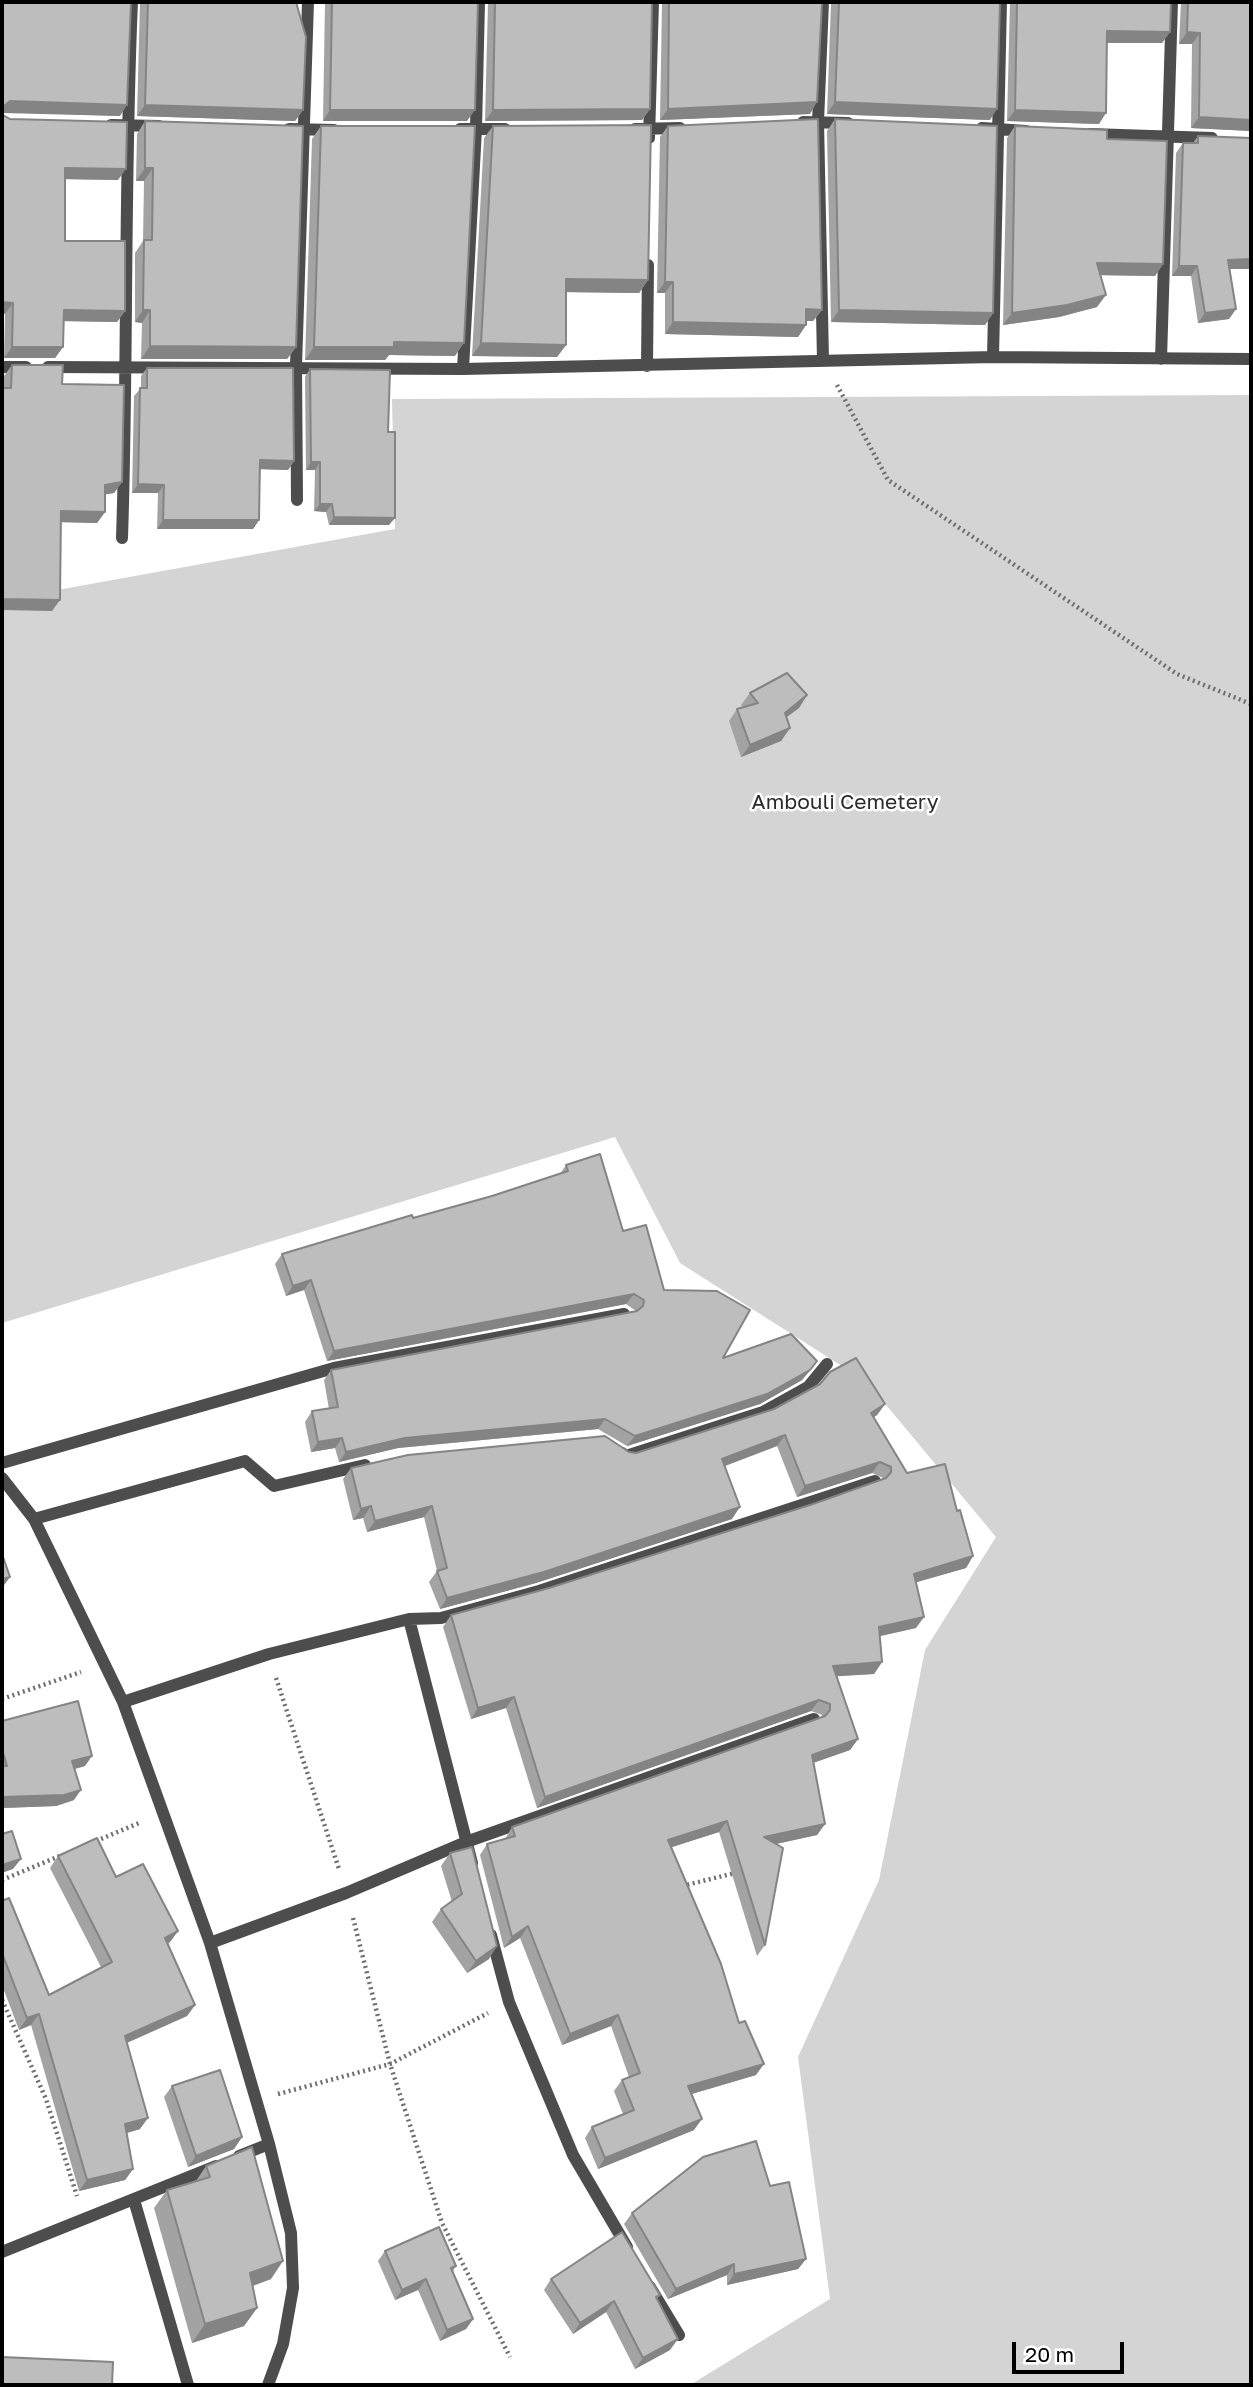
<!DOCTYPE html>
<style>
body{margin:0}
#map{position:relative;width:1253px;height:2387px;overflow:hidden;background:#fff;font-family:"Golos Text",sans-serif}
canvas{display:block}
.frame{position:absolute;inset:0;border:4px solid #000;pointer-events:none}
.scale{position:absolute;left:1012px;top:2342px;width:112px;height:32px;box-sizing:border-box;border:4px solid #000;border-top:0;padding-left:9px;font-size:21px;line-height:24px;white-space:nowrap;color:#000;-webkit-text-stroke:5px #fff;paint-order:stroke}
</style>
<div id="map">
<canvas width="1253" height="2387"></canvas>
<div class="frame"></div>
<div class="scale">20 m</div>
</div>
<script>
const c = document.querySelector('canvas').getContext('2d');
c.lineJoin = 'round';
function paint(path, color) {
  c.fillStyle = color;
  c.fill(path, 'evenodd');
}
function trace(path, color, width, dash) {
  c.strokeStyle = color;
  c.lineWidth = width;
  c.lineCap = dash ? 'butt' : 'round';
  c.setLineDash(dash || []);
  c.stroke(path);
}
function write(font, color, halo, rows, align = 'center') {
  c.font = font + ' "Golos Text",sans-serif';
  c.lineWidth = 5;
  c.setLineDash([]);
  c.textBaseline = 'middle';
  c.strokeStyle = halo;
  c.fillStyle = color;
  for (const [text, x, y, turn = 0] of rows) {
    c.save();
    c.translate(x, y);
    c.rotate((+turn || 0) * Math.PI / 180);
    c.textAlign = isNaN(turn) ? turn : align;
    if (halo) c.strokeText(text, 0, 0);
    c.fillText(text, 0, 0);
    c.restore();
  }
}
paint(new Path2D(`
 M1251,395V2385H690L830,2299L798,2057L879,1880L925,1650L996,1537L867,1382L680,1263L615,1137L2,1323V600L395,529L392,399Z`), '#d4d4d4');
trace(new Path2D(`
 M837,385L888,480L1177,674L1251,704
 M276,1678L339,1869
 M2,1699L81,1672
 M96,1841L139,1823
 M2,1880L62,1855
 M682,1886L735,1873
 M353,1918L390,2064L442,2223L510,2357
 M2,2000L46,2099L77,2196
 M278,2094L390,2064L488,2013`), '#6f6f6f', 4.5, [2, 3.5]);
trace(new Path2D(`
 M823,2L818,122L823,360
 M803,122L848,123
 M111,125L159,126
 M982,128L1026,131
 M289,129L334,130
 M460,129H505
 M635,129L680,128
 M1090,134L1212,138
 M649,138L653,2
 M993,357L1001,2
 M1161,359L1172,2
 M647,366L648,265
 M2,367H26
 M48,367L463,369L993,357L1251,359
 M463,369L476,129L479,2
 M297,500L296,366L308,2
 M122,538C128,359 124,180 132,2
 M622,1453L626,1456L763,1412L808,1387L827,1364
 M2,1463L334,1368L624,1314
 M2,1478L34,1519L123,1702L210,1943L269,2144L291,2233L293,2288L283,2344L268,2385
 M34,1519L245,1461L274,1486L365,1465
 M409,1619L472,1863
 M123,1702L269,1654L409,1619L441,1618L539,1591L875,1481
 M491,1935L509,2002L573,2155L627,2247
 M210,1943L346,1893L466,1842L814,1719
 M239,2156L269,2144
 M134,2200L188,2385
 M2,2252L216,2166
 M650,2287L679,2335`), '#4d4d4d', 12);
paint(new Path2D(`
 M2,2L120,116L2,112L3,115L118,180L65,179V241L125,311L117,322L63,321V347L55,358H4L5,314H2Z
 M140,2H296L303,110L295,121L137,116Z
 M325,2H478L467,121H323Z
 M488,2H652L650,109L642,120L485,121Z
 M662,2H822L810,114L660,120Z
 M831,2H1000L990,120L827,114Z
 M1010,2H1171L1170,32L1162,43H1107L1099,124L1007,121Z
 M1181,2H1251V131L1191,128L1192,44H1179Z
 M835,119L993,313L985,325L831,322L827,131Z
 M145,121L296,347L287,359H141L142,323L135,322V253L143,241L144,181H136L137,134Z
 M321,126L455,356L389,355L385,360H305L312,139Z
 M493,126L648,280L639,293L566,292V345L557,357L472,356L484,138Z
 M668,126L822,310L813,321H806V325L798,337L665,334V293H657L660,137Z
 M1015,126L1107,139L1163,264L1155,276L1100,275L1097,307L1059,317L1003,325L1007,138Z
 M1198,136L1229,269L1236,309L1229,319L1198,323L1191,276H1172L1176,153L1183,143H1193Z
 M12,365L62,384L122,482L114,493L105,494V512L97,523L61,522L52,611L4,388V376Z
 M147,368L294,461L288,470L260,469L259,520L253,529H157L158,493H132L134,396L141,388V376Z
 M310,369L388,432L389,525H329L326,512L314,511L315,470H306L305,377Z
 M750,693L807,695L799,708L786,717L790,728L781,741L741,757L729,721L737,709L743,707L741,705Z
 M566,1165L623,1231L664,1290L723,1358L810,1371L802,1380L760,1404L627,1446L598,1429L398,1448L339,1462L335,1448L311,1452L305,1422L312,1411L329,1409L324,1380L331,1370L636,1311L626,1304L327,1361L304,1290L286,1296L275,1264L282,1254L492,1196L560,1174Z
 M885,1404L877,1415L874,1417L907,1473L957,1511L973,1556L966,1568L916,1582V1628L880,1636L882,1662L874,1674L837,1676L858,1739L850,1750L813,1763L825,1824L817,1835L776,1844L765,1945L757,1956L719,1832L671,1847L739,2023L756,2075L692,2094L694,2130L598,2169L585,2138L592,2127L623,2114L614,2091L622,2080L629,2077L611,2026L562,2045L520,1938L504,1948L480,1855L487,1844L505,1839L512,1827L822,1717V1715L811,1711L537,1808L506,1708L471,1719L443,1627L451,1615L549,1588L813,1504L883,1479V1478L872,1473L797,1497L777,1446L725,1466L732,1519L536,1583L440,1609L429,1582L437,1571L424,1517L367,1532L363,1518L353,1520L343,1479L351,1468L629,1452L636,1453Z
 M2,1721L85,1766L74,1769V1800L56,1806L2,1808Z
 M450,1853L489,1959L467,1973L432,1922L441,1909L452,1902L441,1866Z
 M58,1856L116,1877L178,1931L170,1942L168,1943L195,2005L187,2016L127,2043L140,2129L126,2133L133,2169L125,2180L79,2191L31,2025L19,2030L2,1985V1901L49,1995L101,1967L50,1868Z
 M172,2086L242,2137L234,2149L188,2167L164,2097Z
 M206,2166L271,2279L253,2286L257,2308L244,2326L192,2343L154,2208L167,2190L196,2181Z
 M770,2186L806,2259L798,2269L727,2285V2275L668,2299L624,2224L632,2213Z
 M385,2251L456,2266L453,2271L473,2319L466,2329L440,2341L418,2290L395,2300L378,2261Z
 M551,2279L660,2295L657,2299L670,2350L635,2369L606,2312L573,2334L544,2290Z`), '#a3a3a3');
paint(new Path2D(`
 M1107,31L1170,32L1162,43H1099Z
 M1187,32L1200,33L1192,44H1179Z
 M10,101L127,105L120,116L2,113V108Z
 M817,102L810,114L660,120L668,109Z
 M835,102L997,109L990,120L827,114Z
 M145,105L303,110L295,121L137,116Z
 M650,109L642,120L485,121L493,110Z
 M330,110H475L467,121H323Z
 M1015,110L1106,113L1099,124L1007,121Z
 M1199,117L1251,120V131L1191,128Z
 M65,168L126,169L118,180L58,179Z
 M145,168H153L144,181H136Z
 M1251,259V269H1221L1228,260Z
 M1097,263L1163,264L1155,276L1089,275Z
 M1179,266H1197L1191,276H1172Z
 M566,279L648,280L639,293L558,292Z
 M665,282H673L665,293H657Z
 M1106,295L1097,307L1059,317L1003,325L1012,313Z
 M2,302L13,303L5,314H2Z
 M806,309L822,310L813,321H798Z
 M1236,309L1229,319L1198,323L1205,313Z
 M64,310L125,311L117,322L56,321Z
 M143,310H150L142,323L135,322Z
 M839,310L993,313L985,325L831,322Z
 M673,322L806,325L798,337L665,334Z
 M394,342L464,343L455,356L389,355L385,360H305L314,347Z
 M481,343L566,345L557,357L472,356Z
 M150,346L296,347L287,359H141Z
 M12,347H63L55,358H4Z
 M260,460L294,461L288,470L254,469Z
 M311,462H320L315,470H306Z
 M122,482L114,493L97,496L105,485Z
 M138,484L164,485L158,493H132Z
 M320,504H332L326,512L314,511Z
 M61,511L105,512L97,523L54,522Z
 M334,517L395,518L389,525H329Z
 M163,520H259L253,529H157Z
 M2,599L60,600L52,611L2,610Z
 M807,695L799,708L776,725L785,713Z
 M790,728L781,741L741,757L750,745Z
 M311,1280L304,1290L286,1296L293,1286Z
 M634,1294L626,1304L327,1361L334,1351Z
 M817,1361L802,1380L760,1404L627,1446L635,1436Z
 M885,1404L877,1415L863,1424L871,1413Z
 M605,1419L598,1429L398,1448L339,1462L346,1452L405,1438Z
 M785,1435L777,1446L714,1470L722,1459Z
 M342,1438L335,1448L311,1452L318,1442Z
 M880,1462L872,1473L797,1497L805,1486Z
 M371,1506L363,1518L353,1520L361,1509Z
 M432,1506L424,1517L367,1532L375,1521Z
 M740,1507L732,1519L536,1583L440,1609L447,1598Z
 M973,1556L966,1568L907,1585L914,1574Z
 M10,1577L2,1588V1579Z
 M924,1617L916,1628L871,1638L879,1627Z
 M882,1662L874,1674L825,1677L833,1666Z
 M514,1697L506,1708L471,1719L478,1708Z
 M819,1700L811,1711L537,1808L545,1797Z
 M858,1739L850,1750L804,1766L812,1755Z
 M92,1756L85,1766L64,1772L72,1761Z
 M81,1790L74,1800L56,1806L2,1808V1797Z
 M727,1821L719,1832L660,1851L668,1840Z
 M825,1824L817,1835L757,1848L764,1837Z
 M21,1859L13,1869L2,1873V1865Z
 M528,1926L520,1938L504,1948L512,1937Z
 M178,1931L170,1942L158,1949L165,1938Z
 M497,1946L489,1959L467,1973L476,1961Z
 M195,2005L187,2016L117,2047L125,2036Z
 M39,2014L31,2025L19,2030L27,2018Z
 M618,2015L611,2026L562,2045L570,2034Z
 M764,2064L756,2075L681,2097L688,2086Z
 M148,2118L140,2129L117,2136L125,2124Z
 M702,2119L694,2130L598,2169L605,2158Z
 M242,2137L234,2149L188,2167L196,2156Z
 M133,2169L125,2180L79,2191L87,2180Z
 M806,2259L798,2269L727,2285L734,2274Z
 M283,2261L271,2279L238,2291L250,2273Z
 M734,2264L727,2275L668,2299L676,2289Z
 M426,2279L418,2290L395,2300L402,2290Z
 M614,2301L606,2312L573,2334L580,2323Z
 M257,2308L244,2326L192,2343L205,2324Z
 M473,2319L466,2329L440,2341L447,2330Z
 M678,2339L670,2350L635,2369L643,2358Z`), '#848484');
const building = new Path2D(`
 M2,2H131L127,105L10,101L2,108Z
 M148,2H296L306,37L303,110L145,105Z
 M332,2H478L475,110H330Z
 M495,2H652L650,109L493,110Z
 M669,2H822L817,102L668,109Z
 M839,2H1000L997,109L835,102Z
 M1017,2H1171L1170,32L1107,31L1106,113L1015,110Z
 M1188,2H1251V120L1199,117L1200,33L1187,32Z
 M2,111L3,115L10,119L127,122L126,169L65,168V241H125V311L64,310L63,347H12L13,303L2,302Z
 M818,119L822,310L806,309V325L673,322V282H665L668,126Z
 M835,119L997,126L993,313L839,310Z
 M145,121L303,126L296,347L150,346V310H143L144,240H152L153,168H145Z
 M651,125L648,280L566,279V345L481,343L493,126Z
 M321,126H475L464,343L394,342V347H314Z
 M1015,126L1107,130V139L1167,141L1163,264L1097,263L1106,295L1067,305L1012,313Z
 M1198,136L1251,138V259L1228,260L1236,309L1205,313L1197,266H1179L1183,143H1198Z
 M12,365H63L62,384L124,385L122,482L105,485V512L61,511L60,600L2,599V388H11Z
 M147,368H293L294,461L260,460L259,520H163L164,485L138,484L140,388H147Z
 M310,369L390,370L388,432H395V518L334,517L332,504H320V462H311Z
 M787,673L807,695L785,713L790,728L750,745L737,709L758,703L750,693Z
 M600,1154L623,1231L646,1225L664,1290L717,1291L750,1310L723,1358L791,1334L817,1361L810,1370L767,1394L635,1436L605,1419L405,1438L346,1452L342,1438L318,1442L312,1411L338,1407L331,1370L637,1311L643,1306L644,1300L634,1294L334,1351L311,1280L293,1286L282,1254L412,1215L413,1218L492,1196L568,1171L566,1165Z
 M856,1358L885,1404L871,1413L907,1473L945,1464L957,1511L960,1510L973,1556L914,1574L924,1617L879,1627L882,1662L833,1666L858,1739L812,1755L825,1824L764,1837L783,1848L765,1945L727,1821L668,1840L721,1964L739,2023L745,2021L764,2064L688,2086L702,2119L605,2158L592,2127L634,2110L622,2080L640,2073L618,2015L570,2034L528,1926L512,1937L487,1844L515,1836L512,1827L825,1716L830,1710V1704L819,1700L545,1797L514,1697L478,1708L451,1615L549,1588L813,1504L886,1478L891,1472V1467L880,1462L805,1486L785,1435L722,1459L740,1507L544,1572L447,1598L437,1571L447,1568L432,1506L375,1521L371,1506L361,1509L351,1468L408,1455L605,1436L629,1452L636,1453L774,1409L820,1384L830,1372Z
 M2,1554L10,1577L2,1579Z
 M78,1701L92,1756L72,1761L81,1790L64,1795L2,1797V1766H7L2,1749V1721Z
 M12,1831L21,1859L2,1865V1834Z
 M97,1838L116,1877L143,1864L178,1931L165,1938L195,2005L125,2036L148,2118L125,2124L133,2169L87,2180L39,2014L27,2018L2,1953V1901L9,1898L49,1995L112,1962L58,1856Z
 M472,1847L497,1946L476,1961L441,1909L462,1894L450,1853Z
 M220,2070L242,2137L196,2156L172,2086Z
 M756,2141L770,2186L789,2182L806,2259L734,2274V2264L676,2289L632,2213L703,2157Z
 M252,2147L283,2261L250,2273L257,2308L205,2324L167,2190L210,2177L206,2166Z
 M439,2227L456,2266L451,2268L473,2319L447,2330L426,2279L402,2290L385,2251Z
 M622,2232L660,2295L656,2297L678,2339L643,2358L614,2301L580,2323L551,2279Z
 M2,2357L113,2362L112,2385H2Z`);
paint(building, '#bdbdbd');
trace(building, '#848484', 2);
write('21px', '#2b2b2b', '#fff', [
 ["Ambouli Cemetery",845,802]
]);
</script>
